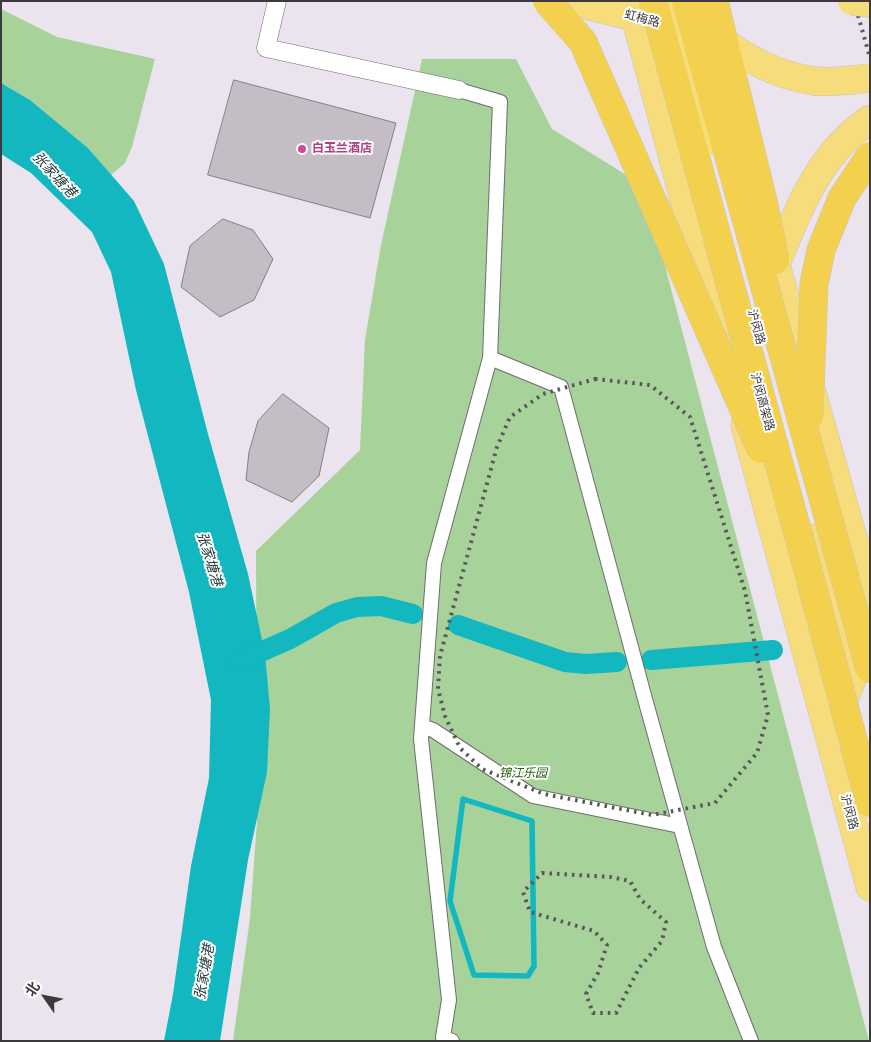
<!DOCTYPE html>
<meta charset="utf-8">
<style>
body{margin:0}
#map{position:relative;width:871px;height:1042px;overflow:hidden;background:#ebe4ee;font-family:"Libre Baskerville","Noto Sans SC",serif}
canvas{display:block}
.frame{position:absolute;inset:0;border:2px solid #3d3a3e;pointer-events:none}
.north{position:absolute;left:20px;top:972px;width:50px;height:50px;-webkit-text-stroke:4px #fff;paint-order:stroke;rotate:303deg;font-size:14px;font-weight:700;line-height:20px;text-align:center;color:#3d3a3e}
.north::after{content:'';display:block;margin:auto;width:18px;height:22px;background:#3d3a3e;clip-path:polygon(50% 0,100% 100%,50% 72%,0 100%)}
</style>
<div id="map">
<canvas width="871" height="1042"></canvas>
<div class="frame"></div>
<div class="north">北</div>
</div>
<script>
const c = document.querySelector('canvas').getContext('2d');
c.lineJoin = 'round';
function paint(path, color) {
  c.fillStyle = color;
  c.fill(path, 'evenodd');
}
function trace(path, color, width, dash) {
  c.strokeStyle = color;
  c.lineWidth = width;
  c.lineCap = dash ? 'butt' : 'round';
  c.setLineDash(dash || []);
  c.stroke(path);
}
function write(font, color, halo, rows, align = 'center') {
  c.font = font + ' "Libre Baskerville","Noto Sans SC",serif';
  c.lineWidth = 4;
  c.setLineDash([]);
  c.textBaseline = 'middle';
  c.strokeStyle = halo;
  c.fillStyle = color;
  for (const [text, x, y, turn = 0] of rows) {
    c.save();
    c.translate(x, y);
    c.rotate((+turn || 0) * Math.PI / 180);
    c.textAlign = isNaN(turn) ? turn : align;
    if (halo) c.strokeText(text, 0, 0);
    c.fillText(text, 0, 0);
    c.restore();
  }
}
paint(new Path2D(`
 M1,9L57,37L155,59L132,147L125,163L111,175L88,148L30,100L1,83Z
 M422,59H516L552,129L644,186L869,1041H233L250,918L257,822L256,551L360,450L365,340L381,245Z`), '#a7d299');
paint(new Path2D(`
 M1,83L30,100L88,148L134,201L164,264L208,434L248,574L265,654L270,709L267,772L248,860L220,1041H164L173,994L191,866L209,778L211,700L189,592L136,390L111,272L92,232L31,173L1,154Z`), '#12b7c0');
trace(new Path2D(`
 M463,799L532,821L534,966L528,976L474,975L450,901Z`), '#12b7c0', 5.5);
trace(new Path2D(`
 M458,625L565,662L586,664L617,662
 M651,660L773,650
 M240,661L290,639L336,613L357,607L381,606L413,614`), '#12b7c0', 20);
const building = new Path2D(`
 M234,80L396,123L370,218L208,175Z
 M223,219L253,230L273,259L254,300L220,317L181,287L190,246Z
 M283,394L329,428L319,476L292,502L246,480L249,452L258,421Z`);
paint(building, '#c4bdc6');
trace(building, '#857e87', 1);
const pedestrian = new Path2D(`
 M490,358L561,387L645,699L714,947L751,1041
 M422,726L433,730L533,796L680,826
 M452,1041L443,1037L449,1000L421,739L434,563L490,358L500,102L459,90`);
const minor = new Path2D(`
 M277,1L266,48L459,90`);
const primary = new Path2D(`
 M569,1L650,21
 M631,1L721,338
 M768,237L870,598
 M776,264C799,208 818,155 870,119
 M745,425L870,887
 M814,538L852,679L838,714`);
trace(pedestrian, '#716b73', 16);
trace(minor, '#716b73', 19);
trace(primary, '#c5c4c5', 29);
trace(pedestrian, '#fff', 14);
trace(minor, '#fff', 18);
trace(primary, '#f7dc7b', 28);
trace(new Path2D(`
 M854,1L870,58
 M866,1L870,17
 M595,379L650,385L690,417L745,591L768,715L757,753L715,803L652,815L544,794L482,769L460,748L445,716L438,689L440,656L497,447L510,417L543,394Z
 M542,873L611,877L630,881L640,899L666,922L662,941L639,968L616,1013H593L586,994L598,973L607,945L594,931L530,912L523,892Z`), '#5a565b', 4, [2.5, 5]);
const primaryBridge = new Path2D(`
 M668,1L706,142
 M852,1L870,3
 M711,32C741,56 777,76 815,81C833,83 852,80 870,78`);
const trunkBridge = new Path2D(`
 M547,1L583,42L761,449
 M653,1L799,537L870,803
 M686,1L870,669
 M714,1L763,201L775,260
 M809,416L814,284L821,250L842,198L870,156`);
trace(primaryBridge, '#c5c4c5', 29, []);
trace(trunkBridge, '#c5c4c5', 29, []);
trace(primaryBridge, '#f7dc7b', 28);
trace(trunkBridge, '#f4d04f', 28);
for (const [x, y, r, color] of [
 [302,149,5,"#d1479c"]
]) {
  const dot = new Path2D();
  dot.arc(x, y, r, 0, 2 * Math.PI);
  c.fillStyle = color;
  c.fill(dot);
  trace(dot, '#fff', 2);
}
write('12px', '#3d3a3e', '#fff', [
 ["虹梅路",642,19,15],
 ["沪闵路",756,327,75],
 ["沪闵高架路",762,402,75],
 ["沪闵路",849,812,75]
]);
write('bold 12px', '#b23c85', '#fff', [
 ["白玉兰酒店",312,149]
], 'left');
write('italic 12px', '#275b0f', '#fff', [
 ["锦江乐园",523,774]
]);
write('italic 14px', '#1d3537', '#fff', [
 ["张家塘港",54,175,47],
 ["张家塘港",209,559,73],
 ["张家塘港",205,972,-80]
]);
</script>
